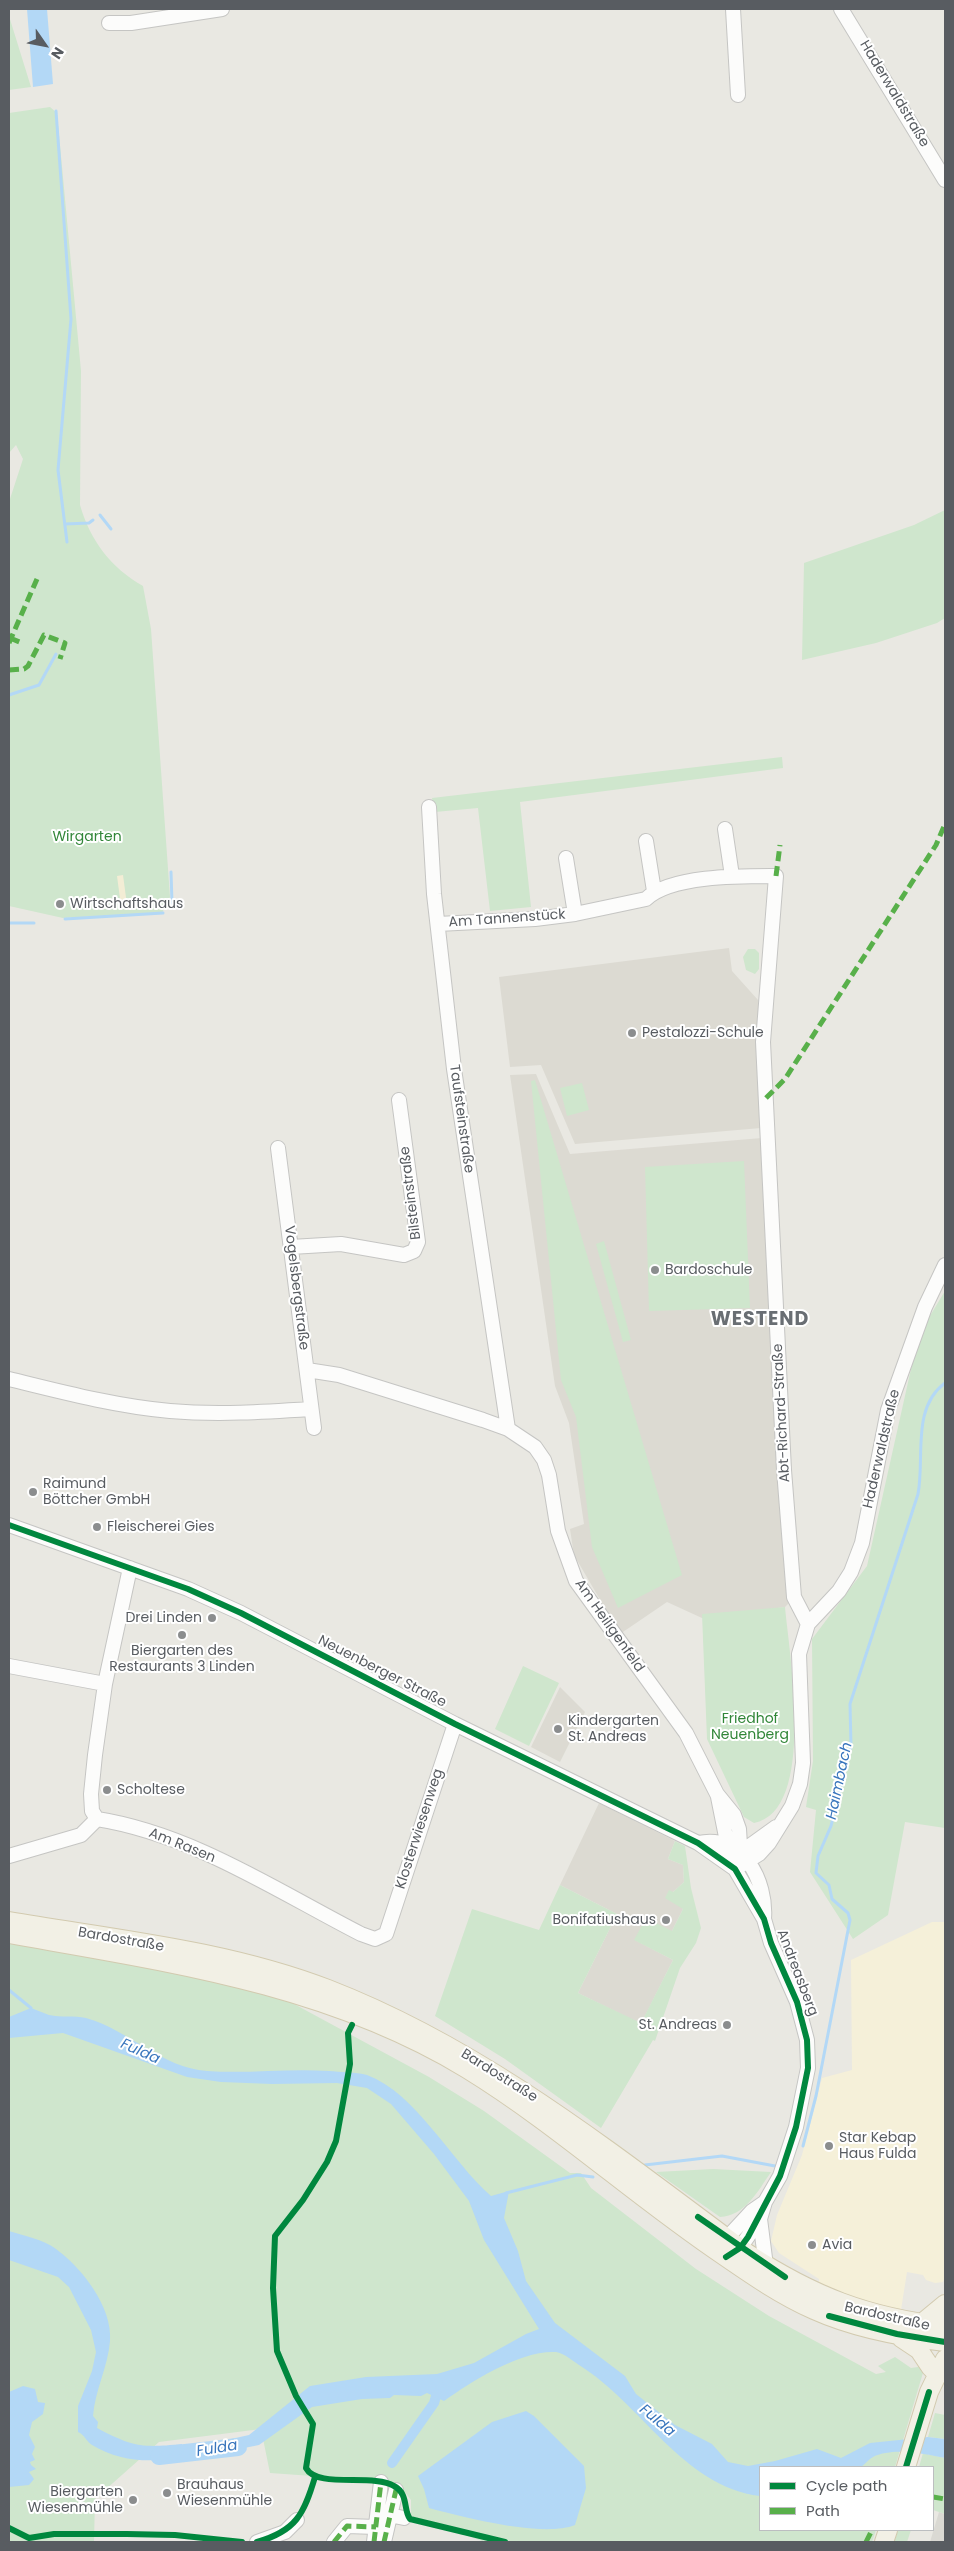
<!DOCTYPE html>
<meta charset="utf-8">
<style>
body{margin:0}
#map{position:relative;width:954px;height:2551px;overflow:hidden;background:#e9e8e2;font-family:Poppins,sans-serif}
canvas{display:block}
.frame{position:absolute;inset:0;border:10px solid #585c61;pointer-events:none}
.legend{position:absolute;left:759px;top:2466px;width:175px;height:65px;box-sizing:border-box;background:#fff;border:1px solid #bcbec0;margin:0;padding:6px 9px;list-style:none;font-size:15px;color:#585c61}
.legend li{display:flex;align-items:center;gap:10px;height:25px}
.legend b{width:25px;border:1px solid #bcbec0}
.north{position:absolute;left:20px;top:20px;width:50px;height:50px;-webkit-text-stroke:4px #fff;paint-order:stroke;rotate:123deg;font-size:14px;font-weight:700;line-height:20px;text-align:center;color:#585c61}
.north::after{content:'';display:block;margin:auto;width:18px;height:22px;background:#585c61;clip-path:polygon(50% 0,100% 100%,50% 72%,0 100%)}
</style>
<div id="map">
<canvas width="954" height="2551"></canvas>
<div class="frame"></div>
<ul class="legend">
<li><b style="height:6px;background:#00873e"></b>Cycle path</li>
<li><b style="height:6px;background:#58b04a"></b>Path</li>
</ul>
<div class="north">N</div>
</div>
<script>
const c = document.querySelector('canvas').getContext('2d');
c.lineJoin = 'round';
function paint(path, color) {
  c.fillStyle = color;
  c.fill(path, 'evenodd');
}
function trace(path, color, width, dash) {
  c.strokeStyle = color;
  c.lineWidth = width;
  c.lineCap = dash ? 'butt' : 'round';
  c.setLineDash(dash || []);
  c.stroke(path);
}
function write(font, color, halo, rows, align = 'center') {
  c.font = font + ' Poppins,sans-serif';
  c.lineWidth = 4;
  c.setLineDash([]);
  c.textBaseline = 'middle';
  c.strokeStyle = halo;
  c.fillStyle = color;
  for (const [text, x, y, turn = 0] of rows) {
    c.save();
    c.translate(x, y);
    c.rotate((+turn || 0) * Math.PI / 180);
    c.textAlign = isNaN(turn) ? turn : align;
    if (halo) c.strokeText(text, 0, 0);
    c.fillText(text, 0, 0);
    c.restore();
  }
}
paint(new Path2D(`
 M932,1922H945V2277L943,2282L935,2283L926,2280L923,2275L907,2272L901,2310L873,2304L819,2285V2279L779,2253L771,2241L777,2215L802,2155L822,2078L852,2070L851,1960Z`), '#f5f0d9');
paint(new Path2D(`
 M939,2512L945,2514V2542H930Z`), '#dad9d3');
paint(new Path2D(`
 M729,948L732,971L758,1000L761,1128L575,1144L541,1065L510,1067L499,977Z
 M536,1074L570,1154L762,1138L793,1599L785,1607L702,1618L667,1602L620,1634L574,1555L570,1529L584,1524L569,1423L555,1386L510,1075Z
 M560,1687L585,1712L560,1762L531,1747Z
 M599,1803L675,1841L668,1859L683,1865L684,1882L673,1892L683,1909L672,1931L635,1940L673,1960L641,2024L578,1993L617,1914L560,1885Z`), '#dcdad2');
paint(new Path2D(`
 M9,16L31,87L9,90Z
 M50,107L57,113L81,371L80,505C90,540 111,568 143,586L151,629L170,897L162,913L63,918L9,906V502L23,459L16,445L9,453V113Z
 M945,510V618L937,623L876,643L802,660L804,563L914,525Z
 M782,757L783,768L520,802L531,907L490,911L478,808L435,812L432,798Z
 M748,949H755L759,953V969L755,974L746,970L743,957Z
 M535,1080L682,1575L618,1608L592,1547L576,1417L561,1380L531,1081Z
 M582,1083L589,1110L567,1116L560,1088Z
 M744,1161L750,1308L649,1311L645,1167Z
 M604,1241L631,1340L623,1342L596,1244Z
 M945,1291V1828L905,1822L888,1915L853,1939L810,1872L816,1810L806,1807L813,1761L812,1639L867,1566L915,1351L922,1329Z
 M785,1607C789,1653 817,1811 754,1823L744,1817L707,1739L702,1614Z
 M523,1666L559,1683L529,1746L495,1729Z
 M675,1841L685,1846L691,1888L701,1928L696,1943L680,1968L655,2041L653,2040L601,2128L505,2059L435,2016L472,1909L539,1930L560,1885L617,1914L578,1993L641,2023L673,1960L634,1940L646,1918L672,1931L683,1909L665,1898L669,1890L673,1892L684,1882L683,1865L668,1859Z
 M9,1944L67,1949L283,1998L429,2077L484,2111L570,2173H581L591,2188L696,2269L769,2316L876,2374L886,2372L878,2366L895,2357L911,2368L925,2366L895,2467H760V2530H876L872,2542H485L411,2516V2500L397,2482L270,2473L261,2429L159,2442L95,2499L94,2542H9Z
 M713,2169L771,2172C758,2191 745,2216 720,2217L656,2172Z
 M935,2413L945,2415V2439L928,2437Z
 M923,2453L945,2458V2514L933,2510V2467H919Z
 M898,2530H911L907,2542H894Z`), '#cfe6cd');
paint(new Path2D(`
 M123,875L127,905L121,906L117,876Z`), '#f3edd5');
paint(new Path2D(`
 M27,9H47L53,84L33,87Z
 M31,2008C37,2010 43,2013 49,2015C61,2018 74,2015 86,2018C129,2030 162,2068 207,2071C248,2074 288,2068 329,2071C340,2072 356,2072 367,2075C416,2093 451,2161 491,2196L509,2191L504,2218L518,2251L526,2281L555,2323L625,2376L636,2394L675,2425L712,2444L728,2462L748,2466L775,2461L817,2449L841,2458L870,2443L928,2437L945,2439V2458C924,2454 894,2447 873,2457C869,2459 865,2464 861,2467H760V2496C683,2487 641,2403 579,2365C573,2361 564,2353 556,2352C521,2350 472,2381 444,2401L427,2393L421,2396L394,2395L390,2398L362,2399L312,2407L259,2445L215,2454L213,2443L249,2435L310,2386L366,2377L437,2374L474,2363L526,2334L539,2329L484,2240L469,2201L434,2154L391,2104L367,2088L337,2083L272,2084L221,2082L187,2077L63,2033L9,2038V2017Z
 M9,2231C24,2236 43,2239 56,2249C81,2267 113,2307 110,2341C108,2367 95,2390 93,2416L98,2422L97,2428C133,2447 142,2448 182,2444V2457C151,2463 120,2462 92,2445C86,2441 85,2435 78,2432V2406L92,2371L96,2352L91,2330L69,2287L58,2277L9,2260Z
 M23,2386L35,2389L38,2402L45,2403L43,2414L32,2422L29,2435L35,2447L32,2454L35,2460L30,2462L31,2465L36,2469L29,2472L34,2479L29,2485L9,2487V2392Z
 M526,2411L534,2416L584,2466L586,2488L575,2525C543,2538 463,2517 429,2508L424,2489L418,2476L492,2422Z`), '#b3d8f6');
trace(new Path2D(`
 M56,111L71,319L58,470L67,542
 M100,515L111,529
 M65,524L89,523L93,520
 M9,695L39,685L56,654
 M171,872L172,903
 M65,919L163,913
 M9,923H34
 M9,1990L31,2008V2011
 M803,2146L816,2096L850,1920L848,1913L832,1899L829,1885L816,1873L818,1856L831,1826L851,1746L850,1704L918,1494C925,1458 911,1408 945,1383
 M645,2165L722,2156L775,2166
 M506,2193L577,2175L593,2177`), '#b3d8f6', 3);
trace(new Path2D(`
 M392,2463L434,2403L439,2386`), '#b3d8f6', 10);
trace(new Path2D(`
 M159,2456L238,2447`), '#b3d8f6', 18);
const minor = new Path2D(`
 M733,9L738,95
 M841,9L945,180
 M109,23H131L222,9
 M429,807L434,894L454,1069L508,1429
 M725,829L732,876
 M646,841L654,891
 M566,858L575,914
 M438,924L535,919L575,914L646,899C671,875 743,876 776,876L763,1042L784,1470L794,1597L808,1624
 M278,1148L314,1428
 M291,1247L341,1244L404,1255L414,1251L418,1242L399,1100
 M307,1370L339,1375L483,1420L508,1429L535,1447L544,1460L549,1475L558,1531L576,1581L686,1733L717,1794L734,1815L739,1829L740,1845L729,1864
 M9,1379C62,1392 115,1406 170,1411C217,1415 264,1412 311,1409
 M9,1525L188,1589L241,1613L455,1724L698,1843L735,1869L764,1919L771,1943L797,2002L807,2040L808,2068L796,2127L780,2176L765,2202L760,2219L740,2248L733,2253
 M130,1568L105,1684L95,1755L91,1794L92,1811L97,1819C192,1834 277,1891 361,1934L375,1939L386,1934L455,1724
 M9,1666L105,1684
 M718,1797L726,1837L725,1854
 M698,1843C743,1833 767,1881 764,1919
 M9,1856L81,1835L97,1819
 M737,1859L751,1845L776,1827
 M735,1869L759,1854L769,1843L792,1806L800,1784L803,1763L799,1654L808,1624L839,1591L851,1572L862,1543L888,1410L925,1307L945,1265
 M760,2219L766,2266
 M726,2247L727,2238L752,2211L765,2202
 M389,2515L404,2518
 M257,2542L285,2532L297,2520
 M334,2542L347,2526L376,2527
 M374,2542L381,2482
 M384,2542L396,2490`);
const major = new Path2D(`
 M9,1921C115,1939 227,1950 328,1989C485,2050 613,2154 747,2253C813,2296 867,2317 945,2326
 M9,1934C166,1962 327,1984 467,2069C558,2125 636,2197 724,2256C753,2276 782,2296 814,2310C854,2328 901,2337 945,2342
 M922,2323L945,2304
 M901,2338L919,2350L931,2368
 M906,2467L929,2392L945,2359
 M884,2542L888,2530`);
trace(minor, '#c5c5c3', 16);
trace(major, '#d2caaf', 20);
trace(minor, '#fcfcfb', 14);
trace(major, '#f2f0e5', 18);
trace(new Path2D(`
 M10,638L22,643
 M9,643L37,579
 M9,670L24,669L28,666L44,635L65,643L60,659
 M776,876L780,845
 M766,1098L785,1079L936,845L945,824
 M933,2497L945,2499
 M334,2542L347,2526L376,2527
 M374,2542L381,2482
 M384,2542L396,2490
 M866,2542L872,2530`), '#58b04a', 5, [10, 5]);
trace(new Path2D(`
 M9,1525L188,1589L241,1613L455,1724L698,1843L735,1869L764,1919L771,1943L797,2002L807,2040L808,2068L796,2127L780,2176L748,2237L740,2248L726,2257
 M352,2025L348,2033L350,2064L336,2141L327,2162L303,2200L275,2236L273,2288L277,2351L296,2396L313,2424L306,2468C317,2489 373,2473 394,2486C409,2494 403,2510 410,2519L505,2542
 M698,2217L785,2277
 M829,2316L897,2334L945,2342
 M906,2467L929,2392
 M9,2528L29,2538L54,2534H127L175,2535L242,2542
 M257,2542C296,2531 304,2514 315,2477`), '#00873e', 6);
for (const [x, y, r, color] of [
 [60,904,5,"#8b8d8e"],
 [632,1033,5,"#8b8d8e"],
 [655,1270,5,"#8b8d8e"],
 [33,1492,5,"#8b8d8e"],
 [97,1527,5,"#8b8d8e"],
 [212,1618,5,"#8b8d8e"],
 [182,1635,5,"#8b8d8e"],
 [558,1729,5,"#8b8d8e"],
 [107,1790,5,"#8b8d8e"],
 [666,1920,5,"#8b8d8e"],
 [727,2025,5,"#8b8d8e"],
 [829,2146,5,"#8b8d8e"],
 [812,2245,5,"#8b8d8e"],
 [167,2493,5,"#8b8d8e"],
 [133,2500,5,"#8b8d8e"]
]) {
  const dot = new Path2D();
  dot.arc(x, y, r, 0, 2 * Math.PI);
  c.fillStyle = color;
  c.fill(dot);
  trace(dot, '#fff', 2);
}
write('14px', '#585c61', '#fff', [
 ["Haderwaldstraße",894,94,59],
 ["Am Tannenstück",507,919,-4],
 ["Taufsteinstraße",461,1119,82],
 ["Bilsteinstraße",411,1193,-97],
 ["Vogelsbergstraße",296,1288,83],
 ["Abt-Richard-Straße",782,1413,-93],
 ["Haderwaldstraße",882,1449,-77],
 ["Am Heiligenfeld",609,1626,55],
 ["Neuenberger Straße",382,1672,27],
 ["Klosterwiesenweg",420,1829,-72],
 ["Am Rasen",182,1846,22],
 ["Bardostraße",121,1940,10],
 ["Andreasberg",797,1973,69],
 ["Bardostraße",499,2076,32],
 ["Bardostraße",887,2317,13]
]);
write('14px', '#318638', '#fff', [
 ["Wirgarten",87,837],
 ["Friedhof",750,1719],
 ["Neuenberg",750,1735]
]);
write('14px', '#585c61', '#fff', [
 ["Wirtschaftshaus",70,904],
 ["Pestalozzi-Schule",642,1033],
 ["Bardoschule",665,1270],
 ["Raimund",43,1484],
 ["Böttcher GmbH",43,1500],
 ["Fleischerei Gies",107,1527],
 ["Drei Linden",202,1618,"right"],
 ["Biergarten des",182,1651,"center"],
 ["Restaurants 3 Linden",182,1667,"center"],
 ["Kindergarten",568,1721],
 ["St. Andreas",568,1737],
 ["Scholtese",117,1790],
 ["Bonifatiushaus",656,1920,"right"],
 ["St. Andreas",717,2025,"right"],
 ["Star Kebap",839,2138],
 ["Haus Fulda",839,2154],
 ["Avia",822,2245],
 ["Brauhaus",177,2485],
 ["Wiesenmühle",177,2501],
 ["Biergarten",123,2492,"right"],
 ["Wiesenmühle",123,2508,"right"]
], 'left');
write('italic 15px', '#3976bd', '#fff', [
 ["Haimbach",840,1781,-78],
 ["Fulda",140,2052,24],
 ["Fulda",657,2421,40],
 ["Fulda",217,2449,-9]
]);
c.letterSpacing = '1px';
write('bold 19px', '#696e73', '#fff', [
 ["WESTEND",760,1320]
]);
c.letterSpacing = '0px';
</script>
